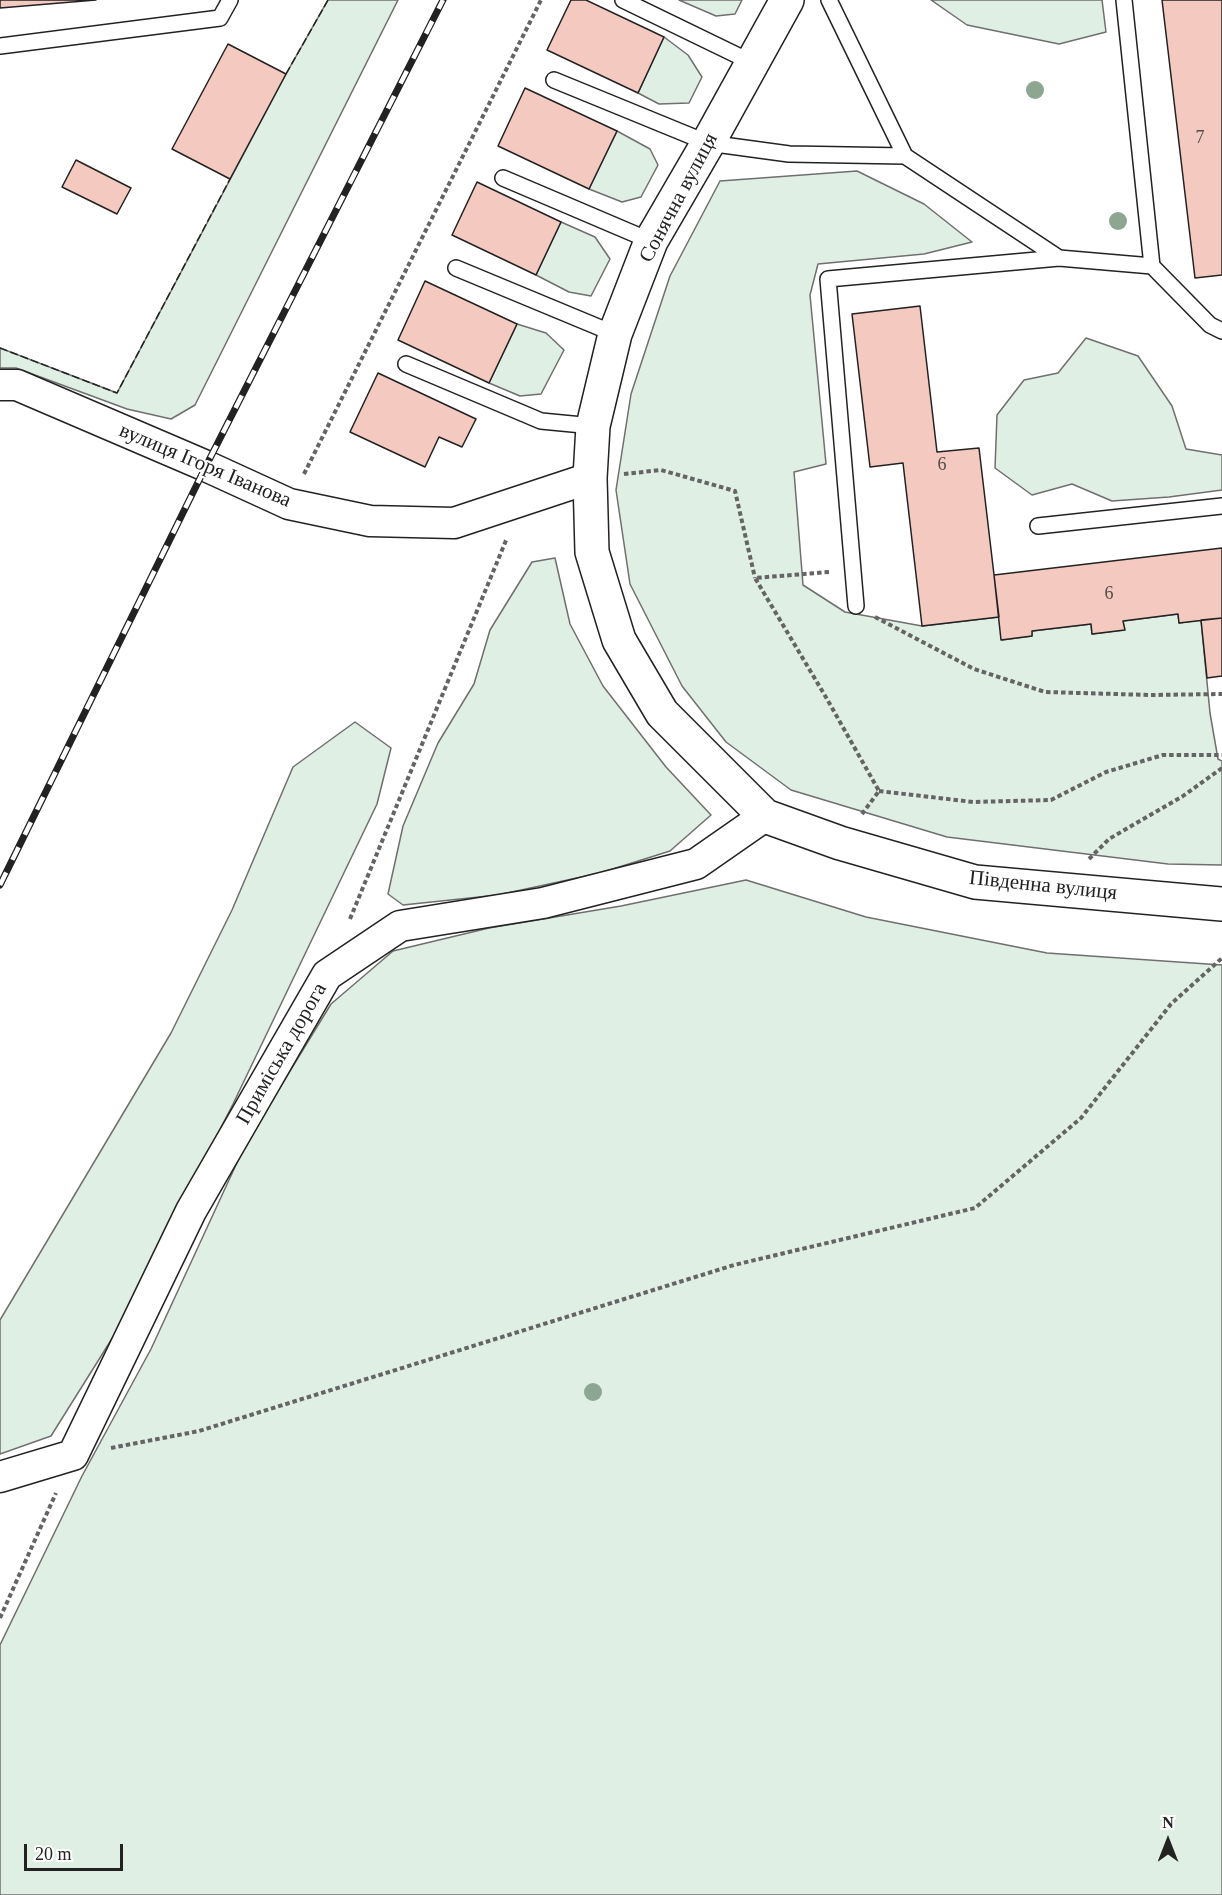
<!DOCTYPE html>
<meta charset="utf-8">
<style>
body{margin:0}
#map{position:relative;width:1222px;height:1895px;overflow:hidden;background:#fff;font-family:Georgia,serif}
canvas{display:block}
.north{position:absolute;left:1138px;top:1811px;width:60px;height:60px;-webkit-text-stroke:4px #fff;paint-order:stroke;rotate:0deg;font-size:16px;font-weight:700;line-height:24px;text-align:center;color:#222}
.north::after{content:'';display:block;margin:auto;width:21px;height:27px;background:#222;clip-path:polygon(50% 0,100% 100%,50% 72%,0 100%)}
.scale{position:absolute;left:24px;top:1844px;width:99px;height:27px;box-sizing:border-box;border:3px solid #222;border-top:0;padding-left:8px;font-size:18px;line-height:21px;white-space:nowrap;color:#222;-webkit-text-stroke:4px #fff;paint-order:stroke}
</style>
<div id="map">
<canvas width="1222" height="1895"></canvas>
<div class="north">N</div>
<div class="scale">20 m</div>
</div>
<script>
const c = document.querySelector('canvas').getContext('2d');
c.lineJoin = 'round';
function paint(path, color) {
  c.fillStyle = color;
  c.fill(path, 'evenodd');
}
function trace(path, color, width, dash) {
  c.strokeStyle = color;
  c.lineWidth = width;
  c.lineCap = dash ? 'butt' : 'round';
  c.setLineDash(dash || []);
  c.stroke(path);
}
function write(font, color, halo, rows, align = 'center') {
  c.font = font + ' Georgia,serif';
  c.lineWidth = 4.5;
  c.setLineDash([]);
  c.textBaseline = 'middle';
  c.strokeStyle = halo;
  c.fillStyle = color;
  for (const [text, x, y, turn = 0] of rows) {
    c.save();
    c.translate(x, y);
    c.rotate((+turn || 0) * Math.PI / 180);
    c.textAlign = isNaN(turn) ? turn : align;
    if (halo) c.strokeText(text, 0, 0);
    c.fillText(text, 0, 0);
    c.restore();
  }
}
const green = new Path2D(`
 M328,0H398L195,405L171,419L127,409L16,368H0V348L117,393L286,74Z
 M679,0H742L735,14L716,16Z
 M931,0H1102L1106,32L1059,44L967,25Z
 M664,37L688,55L702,77L689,103L659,104L638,93Z
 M617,131L650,149L658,165L641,197L622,202L589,189Z
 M857,171L924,204L972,242L924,254L818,264L810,295L826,464L794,472L803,585L845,612L922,626L999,617L1002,640L1032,636V631L1091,624L1092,634L1124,630L1123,621L1178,614L1179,623L1201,620L1210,713L1218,759L1222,761V865L1168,864L947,837L791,790L726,742L682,686L630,584L616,490L631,394L670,276L720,181Z
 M561,222L595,237L610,259L591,296L569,292L536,275Z
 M517,324L546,333L564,350L541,394L520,396L489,383Z
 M1086,338L1138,356L1172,406L1186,449L1222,455V490L1169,497L1112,501L1072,484L1032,495L995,468L997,415L1024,380L1058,373Z
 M555,558L570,624L603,686L666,767L711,815L670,851L600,873L498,895L403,905L388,894L403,826L438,743L474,684L490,630L532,562Z
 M355,722L391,748L377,804L233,1104L118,1329L51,1436L0,1454V1320L171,1033L232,910L293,767Z
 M746,880L866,917L1047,953L1222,965V1895H0V1645L82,1476L151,1349L247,1141L331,1004L393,951L489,928L621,906Z`);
paint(green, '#e0efe3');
trace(green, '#6f6f6f', 1.5);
const building = new Path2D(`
 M0,0H96L0,8Z
 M571,0H586L664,37L638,93L547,50Z
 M1162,0H1222V275L1195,278Z
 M228,44L286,74L230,179L172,149Z
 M525,88L617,131L589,189L498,146Z
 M76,160L131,188L117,214L62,187Z
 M477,182L561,222L536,275L452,235Z
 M425,281L517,324L489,383L398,340Z
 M920,306L937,452L979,448L999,617L922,626L903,463L870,467L852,314Z
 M378,373L476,419L462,447L439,437L425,467L350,432Z
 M1222,548V618L1179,623L1178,614L1123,621L1125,630L1092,634L1091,624L1032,631V636L1001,640L994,575Z
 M1222,618V676L1207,678L1201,620Z`);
paint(building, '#f3c9c0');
trace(building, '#222', 1.5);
const service = new Path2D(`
 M623,0L753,63
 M829,0L905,156L1059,258L1152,266L1210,325L1222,331
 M1124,0L1152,266
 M0,46L220,18L230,0
 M554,80L708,143L789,154L905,156
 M503,178L651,241
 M456,268L615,334
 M406,364L541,421L593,426
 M1038,526L1222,506
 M856,606L828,279L1059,258`);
const minor = new Path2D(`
 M0,385H17L206,466L289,504L370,521L454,523L590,478
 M0,1477L73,1455L191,1211L327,975L400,926L543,903L696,864L765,816`);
const tertiary = new Path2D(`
 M787,0L708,143L651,241L615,334L593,426L590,478L592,552L619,640L662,713L765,816L840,843L975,882L1222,904`);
trace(service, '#222', 18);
trace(minor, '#222', 33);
trace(tertiary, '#222', 36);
trace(new Path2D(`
 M304,474L541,0
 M624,474L661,470L735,491L755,578
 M829,572L755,578L827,699L879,791L862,814
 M875,617L974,669L1045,692L1150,695L1222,694
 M879,791L973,802L1051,800L1106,772L1163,755H1222
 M1089,859L1109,839L1183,796L1222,768
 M350,919L507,538
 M111,1448L199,1431L734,1265L975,1208L1081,1118L1171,1004L1222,958
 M0,1618L56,1493`), '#646464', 4, [4.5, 3]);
trace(service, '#fff', 15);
trace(minor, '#fff', 30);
trace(tertiary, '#fff', 33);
const rail = new Path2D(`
 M0,885L206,466L443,0`);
trace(rail, '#222', 7);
trace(rail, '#fff', 4.5, [14]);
trace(new Path2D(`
 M286,74L328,0
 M0,348L117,393L230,179`), '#222', 1.5, [8, 3]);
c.fillStyle = '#8da692';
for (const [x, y] of [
 [1035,90],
 [1118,221],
 [593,1392]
]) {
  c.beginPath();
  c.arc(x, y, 9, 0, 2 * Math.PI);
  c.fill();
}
write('18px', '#564c4a', null, [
 ["7",1200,138],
 ["6",942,465],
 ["6",1109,594]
]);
write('21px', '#222', '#fff', [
 ["Сонячна вулиця",679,198,-62],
 ["вулиця Ігоря Іванова",205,466,23],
 ["Південна вулиця",1043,886,6],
 ["Приміська дорога",282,1054,-60]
]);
</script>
